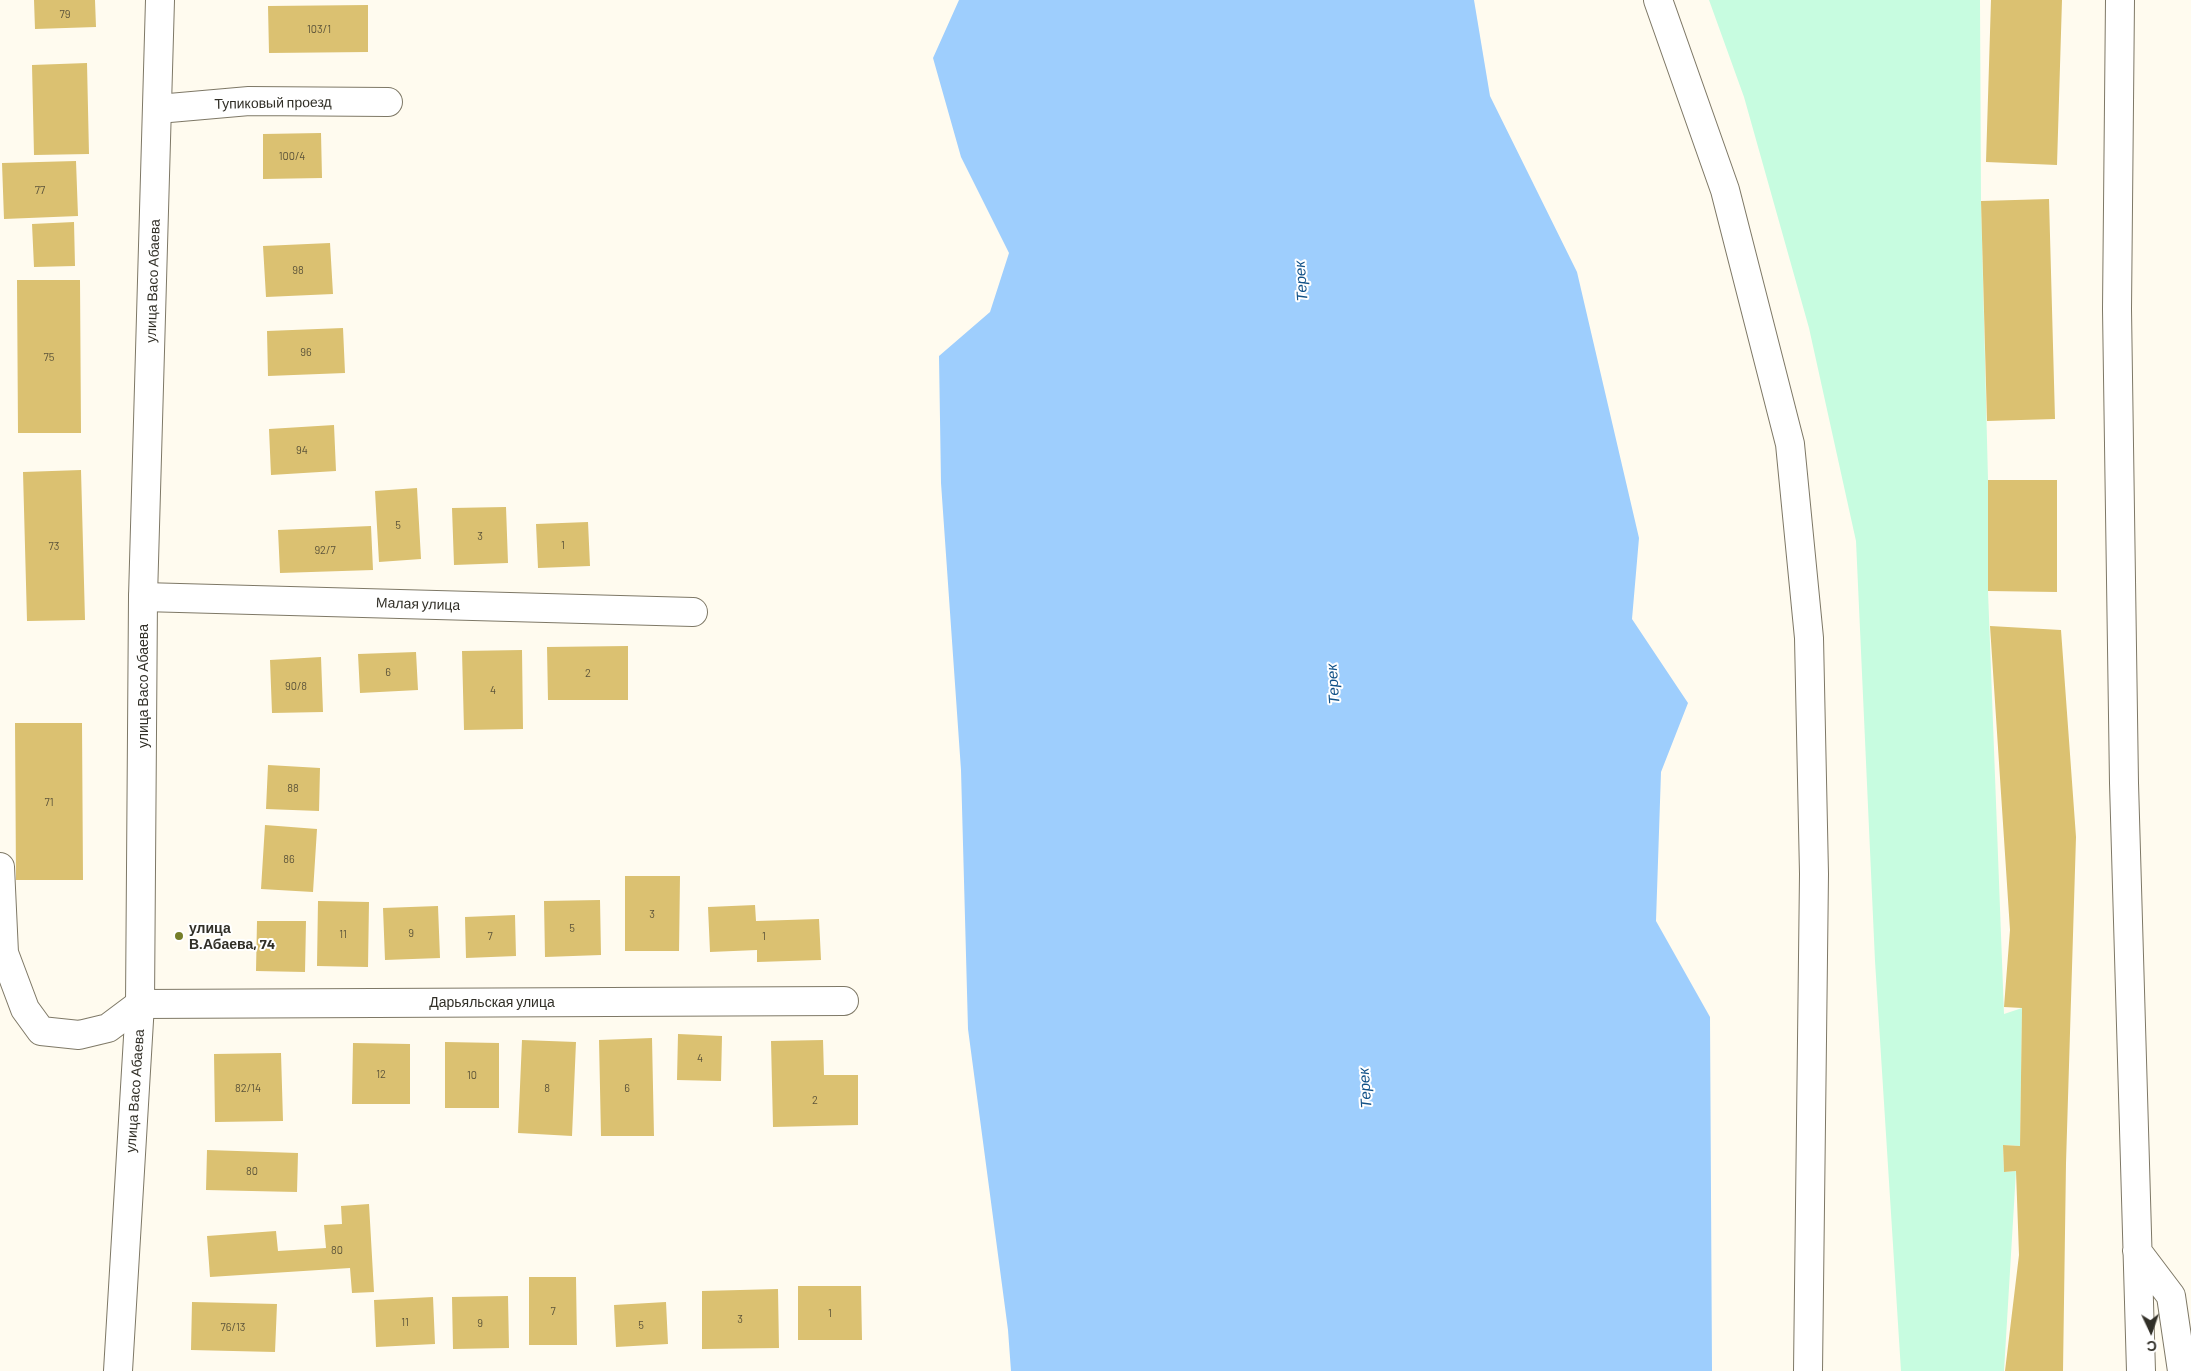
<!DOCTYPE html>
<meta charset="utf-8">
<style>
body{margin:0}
#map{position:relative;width:2191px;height:1371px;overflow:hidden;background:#fffbef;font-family:Barlow,sans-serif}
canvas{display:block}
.north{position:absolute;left:2126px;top:1306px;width:50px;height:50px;-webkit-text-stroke:4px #fff;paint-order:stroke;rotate:177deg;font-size:14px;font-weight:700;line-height:20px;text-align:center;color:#312f27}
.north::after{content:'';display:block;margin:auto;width:18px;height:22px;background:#312f27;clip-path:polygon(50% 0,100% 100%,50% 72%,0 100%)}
</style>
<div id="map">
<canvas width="2191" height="1371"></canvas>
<div class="north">С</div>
</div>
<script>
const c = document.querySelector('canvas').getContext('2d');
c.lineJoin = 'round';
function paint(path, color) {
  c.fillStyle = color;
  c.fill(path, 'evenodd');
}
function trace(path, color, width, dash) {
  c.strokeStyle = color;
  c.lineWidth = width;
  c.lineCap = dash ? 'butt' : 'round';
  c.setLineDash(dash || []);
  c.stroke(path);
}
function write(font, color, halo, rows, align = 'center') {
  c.font = font + ' Barlow,sans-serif';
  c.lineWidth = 4;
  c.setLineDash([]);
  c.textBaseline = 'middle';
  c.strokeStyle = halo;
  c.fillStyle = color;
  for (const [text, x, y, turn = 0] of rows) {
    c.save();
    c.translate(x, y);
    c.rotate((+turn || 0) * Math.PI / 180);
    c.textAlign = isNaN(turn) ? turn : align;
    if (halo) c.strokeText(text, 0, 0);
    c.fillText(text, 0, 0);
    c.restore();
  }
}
paint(new Path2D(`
 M1709,0H1980L1981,201L1988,480V591L2004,1014L2022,1008L2020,1146L2003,1145L2004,1172L2016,1171L2004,1371H1901L1875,961L1856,541L1809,328L1744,97Z`), '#c7fce0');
paint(new Path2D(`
 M959,0H1474L1490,96L1577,272L1639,538L1632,619L1688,703L1661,772L1656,921L1710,1017L1712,1371H1011L1008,1330L968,1029L961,770L941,483L939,356L990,312L1009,253L961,157L933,58Z`), '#9ecefd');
paint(new Path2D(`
 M34,0H95L96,27L35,29Z
 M1991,0H2062L2057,165L1986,162Z
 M368,5V52L269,53L268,6Z
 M87,63L89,154L34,155L32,65Z
 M321,133L322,178L263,179V134Z
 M76,161L78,216L4,219L2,163Z
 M2049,199L2055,419L1987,421L1981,201Z
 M74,222L75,266L34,267L32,224Z
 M330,243L333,294L266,297L263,246Z
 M17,280H80L81,433H18Z
 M343,328L345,373L268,376L267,331Z
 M334,425L336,471L271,475L269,429Z
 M81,470L85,620L27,621L23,472Z
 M1988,480H2057V592L1988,591Z
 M417,488L421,559L379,562L375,491Z
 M506,507L508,563L454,565L452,508Z
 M588,522L590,566L538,568L536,524Z
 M371,526L373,570L280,573L278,530Z
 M1990,626L2061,630L2076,837L2066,1163L2063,1371H2005L2019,1255L2016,1171L2004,1172L2003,1145L2020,1146L2022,1008L2004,1007L2010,930Z
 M628,646V700H548L547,647Z
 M522,650L523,729L464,730L462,651Z
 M416,652L418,690L360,693L358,654Z
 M321,657L323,712L272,713L270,660Z
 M15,723H82L83,880H16Z
 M268,765L320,768L319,811L266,809Z
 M265,825L317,829L313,892L261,889Z
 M625,876H680L679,951H625Z
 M600,900L601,955L545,957L544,901Z
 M318,901L369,902L368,967L317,966Z
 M755,905L756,921L819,919L821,960L757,962V950L710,952L708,907Z
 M438,906L440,958L385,960L383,908Z
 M515,915L516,956L466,958L465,917Z
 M257,921H306L305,972L256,971Z
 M678,1034L722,1036L721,1081L677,1080Z
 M652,1038L654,1136H601L599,1040Z
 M522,1040L576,1042L572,1136L518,1133Z
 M823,1040L824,1075H858V1125L773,1127L771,1041Z
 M445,1042L499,1043V1108H445Z
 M353,1043L410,1044V1104H352Z
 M281,1053L283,1121L215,1122L214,1054Z
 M207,1150L298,1153L297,1192L206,1190Z
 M369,1204L374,1292L352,1293L350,1268L210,1277L207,1236L276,1231L278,1251L326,1248L324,1225L342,1224L341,1206Z
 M529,1277H576L577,1345H529Z
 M798,1286H861L862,1340H798Z
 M778,1289L779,1348L702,1349V1291Z
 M508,1296L509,1348L453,1349L452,1297Z
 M433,1297L435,1344L376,1347L374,1300Z
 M192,1302L277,1304L275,1352L191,1350Z
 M666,1302L668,1344L616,1347L614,1305Z`), '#dbc171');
const minor = new Path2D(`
 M1658,0L1725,190L1790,444L1809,638L1814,874L1808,1371
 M2120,0L2117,309L2124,783L2141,1371
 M158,109L249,101L388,102
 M143,597L693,612
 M0,867L4,953L25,1009L41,1031L79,1035L108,1028L140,1004L844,1001
 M2137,1251L2171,1296L2182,1371`);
const major = new Path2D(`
 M118,1371L140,1004L143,597L160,0`);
trace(minor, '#7e7866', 30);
trace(major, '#7e7866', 30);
trace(minor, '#fff', 28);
trace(major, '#fff', 28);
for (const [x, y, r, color] of [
 [179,936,5,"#757e29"]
]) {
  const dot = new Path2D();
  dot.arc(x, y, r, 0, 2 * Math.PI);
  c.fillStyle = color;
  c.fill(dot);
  trace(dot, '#fff', 2);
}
write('11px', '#5c543a', null, [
 ["79",65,14],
 ["103/1",319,29],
 ["100/4",292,156],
 ["77",40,190],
 ["98",298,270],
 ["96",306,352],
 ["75",49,357],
 ["94",302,450],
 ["5",398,525],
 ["3",480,536],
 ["1",563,545],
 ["73",54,546],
 ["92/7",325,550],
 ["6",388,672],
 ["2",588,673],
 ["90/8",296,686],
 ["4",493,690],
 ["88",293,788],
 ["71",49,802],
 ["86",289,859],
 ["3",652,914],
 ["5",572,928],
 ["9",411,933],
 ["11",343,934],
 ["7",490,936],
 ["1",764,936],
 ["4",700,1058],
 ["12",381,1074],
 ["10",472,1075],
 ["82/14",248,1088],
 ["8",547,1088],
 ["6",627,1088],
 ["2",815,1100],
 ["80",252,1171],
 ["80",337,1250],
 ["7",553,1311],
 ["1",830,1313],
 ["3",740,1319],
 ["11",405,1322],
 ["9",480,1323],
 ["5",641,1325],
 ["76/13",233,1327]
]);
write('14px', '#312f27', '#fff', [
 ["Тупиковый проезд",273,103,-1],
 ["улица Васо Абаева",153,281,-88],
 ["Малая улица",418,604,2],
 ["улица Васо Абаева",143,686,-90],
 ["Дарьяльская улица",492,1002],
 ["улица Васо Абаева",135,1091,-86]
]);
write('bold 14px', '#312f27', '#fff', [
 ["улица",189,928],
 ["В.Абаева, 74",189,944]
], 'left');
write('italic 15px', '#125288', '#fff', [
 ["Терек",1301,281,-94],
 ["Терек",1333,684,-94],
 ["Терек",1365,1088,-94]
]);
</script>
